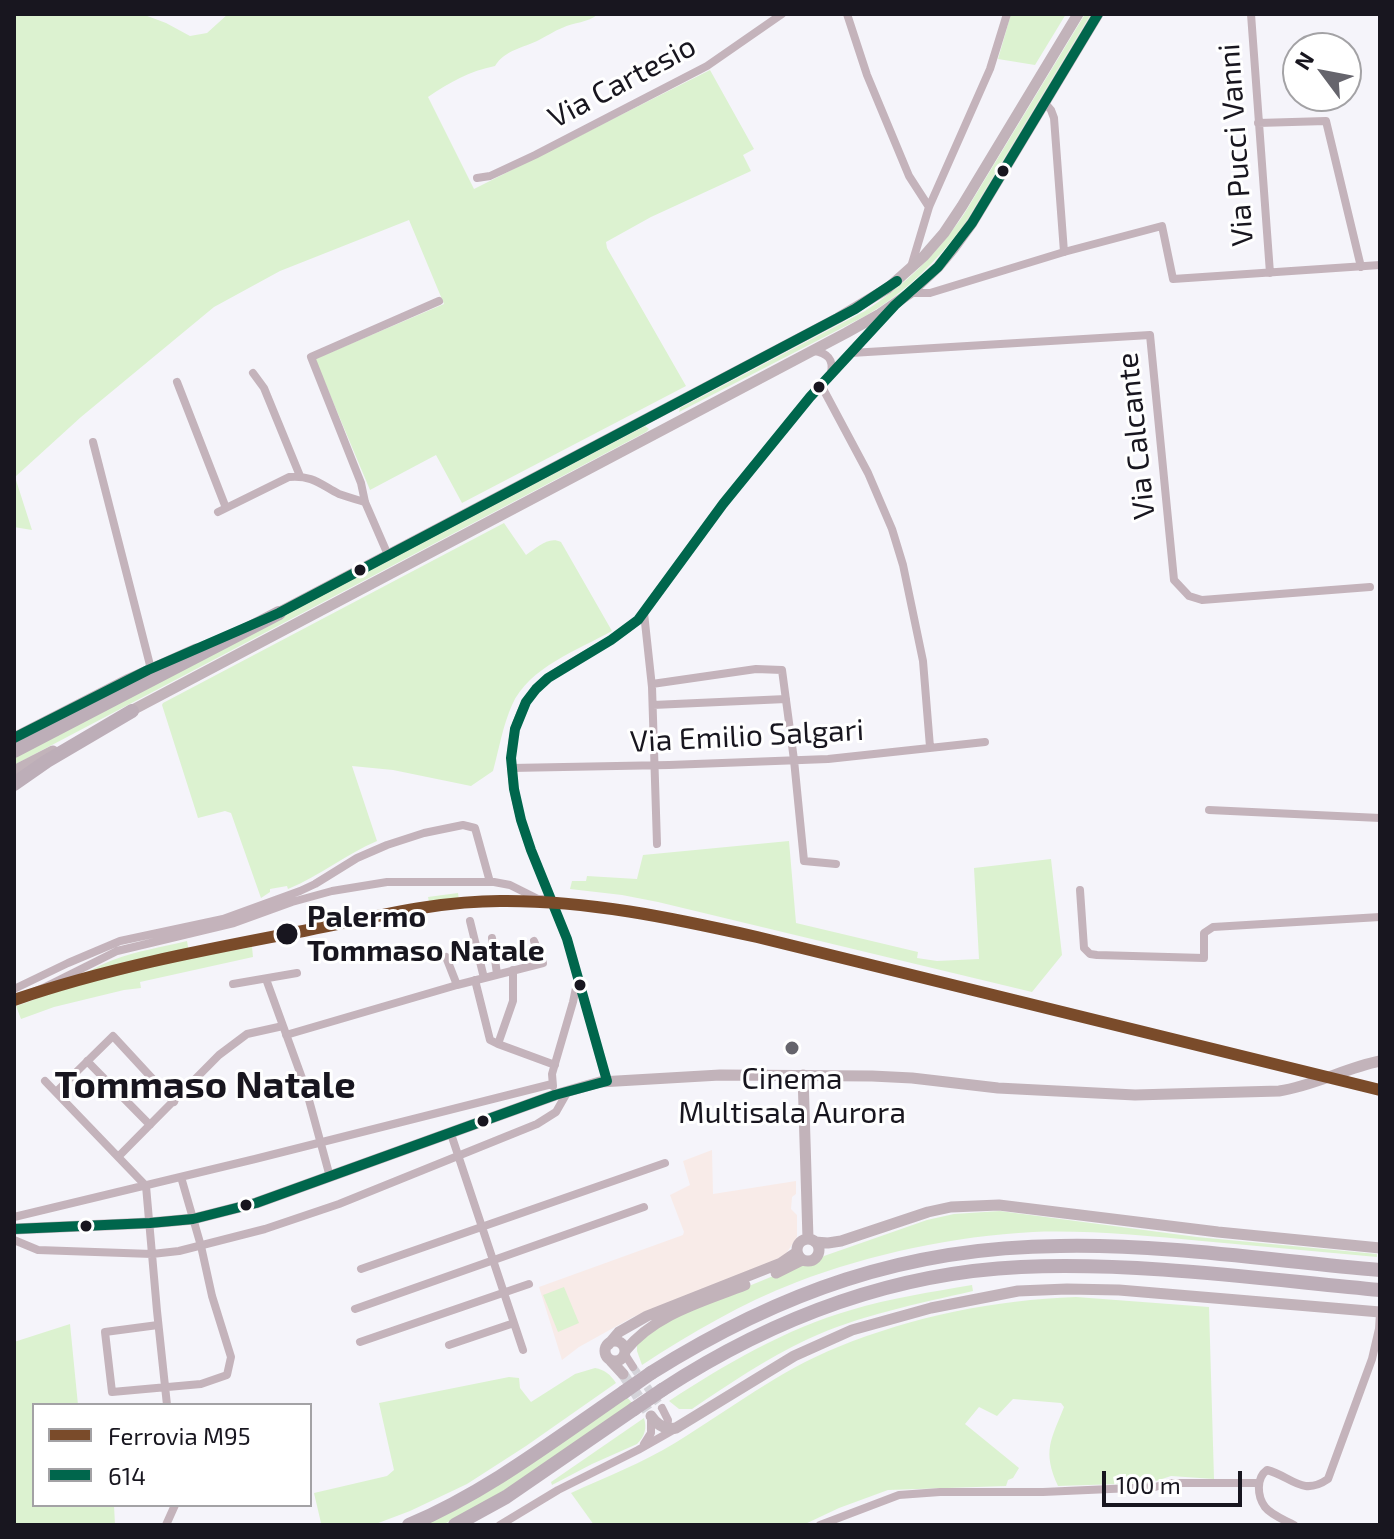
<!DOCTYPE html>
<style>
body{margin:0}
#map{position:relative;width:1394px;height:1539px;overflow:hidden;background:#f5f4fa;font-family:"Exo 2",sans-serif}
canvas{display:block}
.frame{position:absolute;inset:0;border:16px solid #18161f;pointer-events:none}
.legend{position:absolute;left:32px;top:1403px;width:280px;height:104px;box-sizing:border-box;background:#fff;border:2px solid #a3a2a5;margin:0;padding:10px 14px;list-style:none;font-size:24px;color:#18161f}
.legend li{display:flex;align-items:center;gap:16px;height:40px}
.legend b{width:40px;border:2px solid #a3a2a5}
.north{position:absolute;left:1282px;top:32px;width:80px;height:80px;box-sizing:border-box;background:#fff;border:2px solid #a3a2a5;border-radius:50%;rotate:302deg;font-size:22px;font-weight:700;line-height:32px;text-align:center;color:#18161f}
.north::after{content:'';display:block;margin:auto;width:28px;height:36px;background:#65646c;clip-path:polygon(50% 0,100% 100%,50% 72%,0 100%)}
.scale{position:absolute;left:1102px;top:1471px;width:140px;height:36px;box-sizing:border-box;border:4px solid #18161f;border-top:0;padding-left:10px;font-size:24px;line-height:28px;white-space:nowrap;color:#18161f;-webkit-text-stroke:6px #fff;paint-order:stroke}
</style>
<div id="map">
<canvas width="1394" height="1539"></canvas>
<div class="frame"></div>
<ul class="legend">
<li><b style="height:10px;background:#7a4b2a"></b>Ferrovia M95</li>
<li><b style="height:10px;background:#00664c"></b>614</li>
</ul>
<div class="north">N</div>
<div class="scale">100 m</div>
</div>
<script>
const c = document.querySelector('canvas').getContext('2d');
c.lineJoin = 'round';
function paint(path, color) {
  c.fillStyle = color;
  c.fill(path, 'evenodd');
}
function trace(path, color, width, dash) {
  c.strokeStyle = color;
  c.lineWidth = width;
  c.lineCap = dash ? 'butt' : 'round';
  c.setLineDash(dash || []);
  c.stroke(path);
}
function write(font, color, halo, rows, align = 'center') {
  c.font = font + ' "Exo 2",sans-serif';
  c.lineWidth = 6;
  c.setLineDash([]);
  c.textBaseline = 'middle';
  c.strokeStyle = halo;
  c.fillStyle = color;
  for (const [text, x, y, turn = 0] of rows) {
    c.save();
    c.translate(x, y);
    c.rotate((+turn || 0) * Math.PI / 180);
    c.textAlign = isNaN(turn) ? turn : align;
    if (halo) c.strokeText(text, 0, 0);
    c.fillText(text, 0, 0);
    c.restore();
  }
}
paint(new Path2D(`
 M712,1150L713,1194L796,1181V1194L792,1197L791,1209L797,1215V1237L784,1257L633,1317L579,1347L562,1360L539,1287L683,1235L684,1232L670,1195L690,1185L683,1161Z`), '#f8ebe8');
paint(new Path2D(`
 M14,14H142L166,23L190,36L207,33L228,14H598C588,23 574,22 562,28C554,31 547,36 539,40C523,48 505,50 495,66C470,71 450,82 428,97L474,189L710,70L754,149L743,155L751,171L651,217L606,242L607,248L686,386L462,503L436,455L370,490L315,359L444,304L409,220L280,271L214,307L81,417L15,477L32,530L14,527Z
 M1011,14H1066L1035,65L998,59Z
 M1085,14H1091L964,225C937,261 906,292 867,315L679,412L680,408L865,311C905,285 937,254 964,214Z
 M645,426L649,429L646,432L14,765V757Z
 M504,523L526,555C537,548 548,536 561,542L612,631C578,650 529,667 512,705C503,725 499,749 493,771L471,786L393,770L352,766L377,841C346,854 320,876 288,889L287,886L270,889V892L261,898L231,813L225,811L198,818L162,705L163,703Z
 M789,841L796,923L918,952L917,958L937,961L979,959L974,868L1051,859L1062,955L1032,992L658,902L622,895L570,889L572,881H586L587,876L637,879L643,855Z
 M458,893L460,907L431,911L428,897Z
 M187,941L190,958L252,947L253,957L140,982L141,988L124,990L54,1007L21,1019L16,1006C50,996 80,973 113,960C137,951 162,947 187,941Z
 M1000,1211L1197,1237L1377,1254V1257C1319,1252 1261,1246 1202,1241C1146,1236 1090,1230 1033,1232C955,1236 870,1254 797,1282C742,1303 691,1333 642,1365L637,1351V1344L671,1318L800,1265L814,1263L824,1256L927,1220L954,1214Z
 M972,1285L973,1291C917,1304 860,1315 808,1339C767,1358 729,1384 692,1409H679L669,1401C726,1364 785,1329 851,1310C890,1298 932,1292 972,1285Z
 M564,1287L579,1323L558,1332L543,1295Z
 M1076,1297L1209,1307L1214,1479L1171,1476L1150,1483L1058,1486C1042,1451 1051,1440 1064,1407L1061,1403L1013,1399L997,1416L979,1407L965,1424L1019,1468L1013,1478L1008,1480L1006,1486L888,1490L839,1508L803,1525H594L571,1493C606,1477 642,1463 675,1443C729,1410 780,1370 838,1347C914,1316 995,1300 1076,1297Z
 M70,1324L78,1405H34V1505H114L115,1525H14V1342Z
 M595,1368C605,1370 610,1374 616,1383L526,1446L467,1484L410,1511L373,1525H318L321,1523L314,1493L387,1476L394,1470L379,1403L509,1377L519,1378L520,1388L531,1402L575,1374Z
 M626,1396L632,1403L522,1480L456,1518L442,1525H422Z
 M644,1418C647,1428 645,1436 637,1444L592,1464L552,1485L551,1482Z`), '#dcf2d0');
trace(new Path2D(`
 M633,1367L662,1408`), '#d4d3d9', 8, [8, 4]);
trace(new Path2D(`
 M623,1374L651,1416`), '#d4d3d9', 11, [11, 5.5]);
trace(new Path2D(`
 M847,14L867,75L909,176L929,207
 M1251,14L1270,273
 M1045,103L1051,110L1054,118L1064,252
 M1258,123L1326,121L1361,267
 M477,178L490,176L535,155L707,66L782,14
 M911,267L929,207L990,69L1007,14
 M910,293H930L1064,252L1162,226L1173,279L1380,265
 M814,351C827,353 834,359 831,373
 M851,353L1150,335L1174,580L1189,596L1202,600L1370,587
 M253,373L264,388L300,476
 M177,382L226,508
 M821,385L868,473L892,529L903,565L923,661L930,747
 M93,442L151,669
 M218,512L289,477C312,475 320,484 339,494C348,497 357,500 365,502
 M388,555L365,502L361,483L311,357L439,301
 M644,613L652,687L657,844
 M652,684L756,669L782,670L794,760L804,861L836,864
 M653,705L786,699
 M511,768L669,765L828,759L985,742
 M1209,810L1380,818
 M1080,890L1084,948L1090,954L1097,955L1204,958V933L1213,927L1380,917
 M470,921L484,978
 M492,938L497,974
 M446,957L457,985L543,963L534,941
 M513,970V1001L498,1044L555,1065
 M266,979L306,1089L330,1177
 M475,980L490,1040L498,1044
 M233,984L297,973
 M14,989L68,963L120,941L223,919L300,891L315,884L357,858L387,845L424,833L463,825L475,828L490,882
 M14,1000L43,988L117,951L234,923L292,902L332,891L387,882H494L510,885L538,899H550
 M286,1035L457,985
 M87,1061L150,1125
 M45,1081L146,1186L157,1311L167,1405
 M607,1081C597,1046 587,1011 577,976C573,962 570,948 565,934C541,868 484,772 526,702C548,666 607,649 638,620L723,504L810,397L886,314
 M553,1086L552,1074L573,1002L577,983
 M56,1092L113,1036L174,1102
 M451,1134L523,1350
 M118,1157L219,1055L247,1034L283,1026
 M14,1217L255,1159L552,1084
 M14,1240L38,1250L152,1254L179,1251L265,1229L339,1204L537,1124L556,1112L568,1091
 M361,1269L665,1163
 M355,1309L644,1207
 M158,1325L105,1332L112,1392L201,1384L227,1375L231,1357L212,1296L201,1246L181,1177
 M360,1342L529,1284
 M449,1345L514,1323
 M624,1353L633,1367
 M662,1408L668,1420L667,1430
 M644,1444L651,1433V1416
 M166,1525L175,1505
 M500,1525L558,1490L638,1450L675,1429
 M820,1525L899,1495L940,1492H1043L1155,1487L1169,1483H1258
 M1294,1525C1285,1520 1271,1515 1265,1507C1257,1496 1256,1478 1267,1470C1291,1476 1302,1497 1328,1479L1372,1359L1379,1329L1380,1313`), '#c4b3bb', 8);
trace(new Path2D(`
 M274,615L838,318L888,288L924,256L944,233L962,206L1078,14
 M125,714L846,333L880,314L910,293L938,267L953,249L972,223L1098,14
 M14,738L129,679L196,649
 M14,771L53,751
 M803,1075L808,1239
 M14,1229L150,1223L193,1219L256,1203L555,1095L600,1082L720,1075L872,1076L912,1078L998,1088L1135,1095L1279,1091C1314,1086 1345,1068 1380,1061
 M797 1250a11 11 0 1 1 22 0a11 11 0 1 1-22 0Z
 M815,1242L828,1243L841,1241L928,1212L951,1207L999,1205L1218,1232L1380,1248
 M776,1273L802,1260
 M605 1351a10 10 0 1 1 20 0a10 10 0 1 1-20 0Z
 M608,1345L619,1332L647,1316L781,1263L797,1252
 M625,1351C655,1314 702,1302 745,1285
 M611,1361L623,1374
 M651,1416C657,1425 665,1430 676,1428L794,1356L852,1330L931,1308L1018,1291L1067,1289L1119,1290L1380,1312`), '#c2b3ba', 11);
trace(new Path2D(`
 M14,751L279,613
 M14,784L47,761L132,711
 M651,1373C780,1292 906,1247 1060,1246C1167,1244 1274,1261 1380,1270
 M662,1390C771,1319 891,1273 1021,1267C1141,1262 1261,1279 1380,1290
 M409,1525C487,1492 554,1440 624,1392
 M455,1525L506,1497L634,1409`), '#bdaeb8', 14);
trace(new Path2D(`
 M624,1392L651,1373
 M634,1409L662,1390`), '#bdaeb8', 14);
trace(new Path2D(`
 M14,738L148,670L279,613L855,309L897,281
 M14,1229L150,1223L193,1219L256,1203L555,1095L607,1081L567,939L531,850L521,820L514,789L511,758L515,729L526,702L536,689L548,678L611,640L638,620L723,504L810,397L895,305L938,267L972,223L1098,14`), '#00664c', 10);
trace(new Path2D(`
 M14,1000C110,967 209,949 308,930C371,918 435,901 500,901C587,900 672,918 757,937L1380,1090`), '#7a4b2a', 12);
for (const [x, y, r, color] of [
 [1003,171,7,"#18161f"],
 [819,387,7,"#18161f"],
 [360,570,7,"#18161f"],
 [287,934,12,"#18161f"],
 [580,985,7,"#18161f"],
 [792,1048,8,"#65646c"],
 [483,1121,7,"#18161f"],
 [246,1205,7,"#18161f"],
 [86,1226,7,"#18161f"]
]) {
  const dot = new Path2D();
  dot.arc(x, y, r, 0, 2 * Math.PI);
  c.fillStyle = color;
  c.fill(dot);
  trace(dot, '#fff', 3);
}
write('30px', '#18161f', '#fff', [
 ["Via Cartesio",622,82,-28],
 ["Via Pucci Vanni",1236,145,-94],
 ["Via Calcante",1136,436,-96],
 ["Via Emilio Salgari",747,736,-3]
]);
write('bold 30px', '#18161f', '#fff', [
 ["Palermo",307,917],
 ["Tommaso Natale",307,951]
], 'left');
write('30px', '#18161f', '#fff', [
 ["Cinema",792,1079],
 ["Multisala Aurora",792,1113]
]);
write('bold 38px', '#18161f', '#fff', [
 ["Tommaso Natale",205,1085]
]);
</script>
